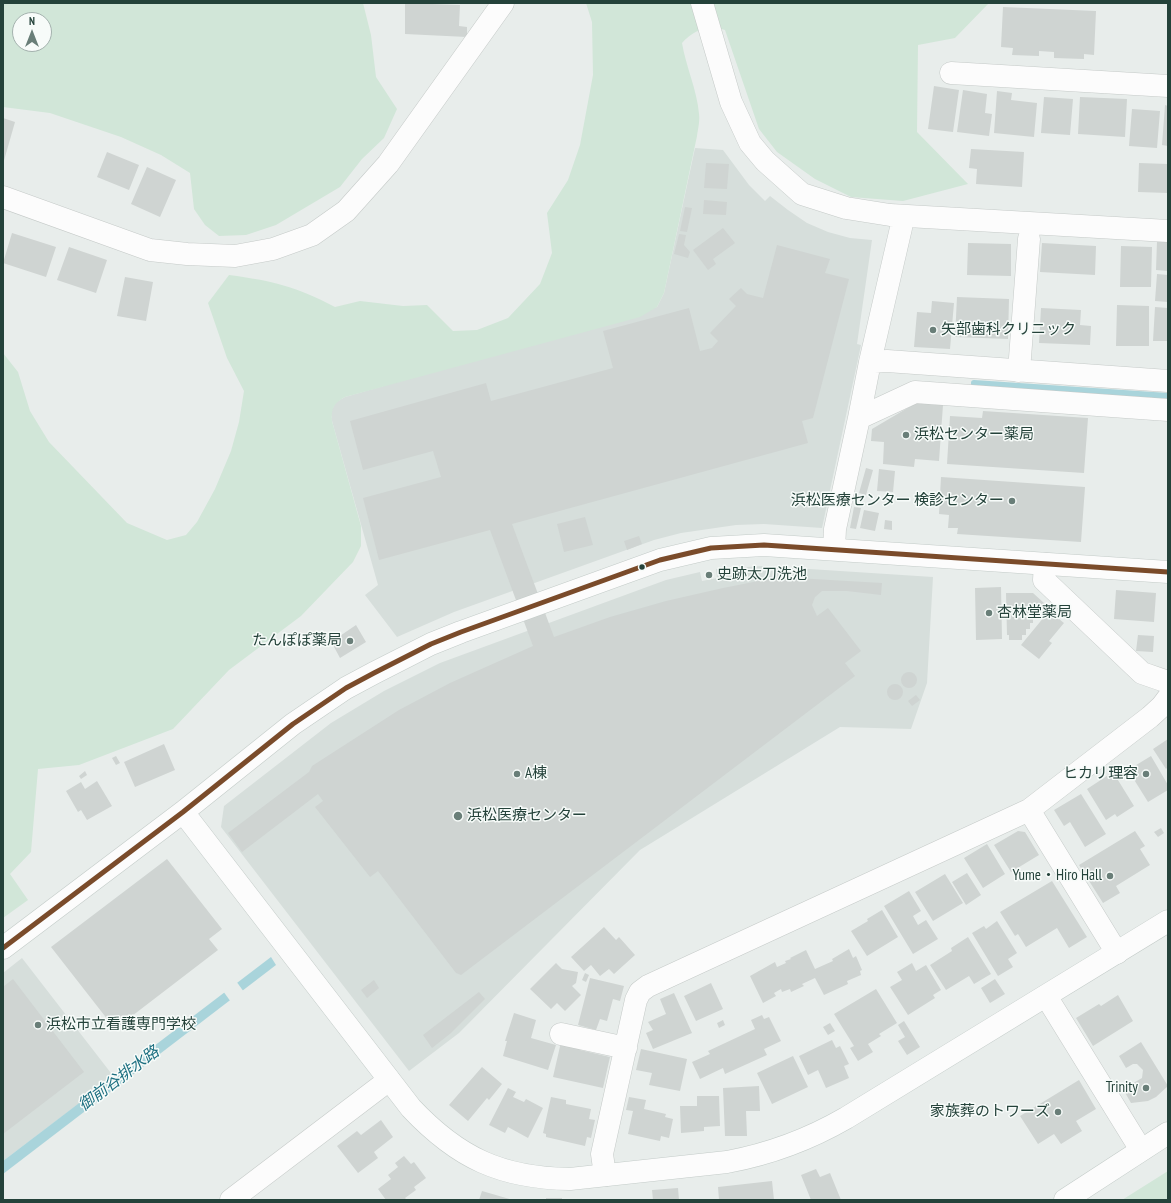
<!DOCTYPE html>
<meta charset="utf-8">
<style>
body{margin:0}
#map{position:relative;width:1171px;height:1203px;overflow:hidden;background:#e8edeb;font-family:"PT Sans Narrow",sans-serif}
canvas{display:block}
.frame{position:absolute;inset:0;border:4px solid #24423a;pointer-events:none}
.north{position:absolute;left:12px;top:12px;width:40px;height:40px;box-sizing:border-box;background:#f7fbf9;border:1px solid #a3b1ad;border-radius:50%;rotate:0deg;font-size:11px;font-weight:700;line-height:16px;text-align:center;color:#24423a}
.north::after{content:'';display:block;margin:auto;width:14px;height:18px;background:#697e78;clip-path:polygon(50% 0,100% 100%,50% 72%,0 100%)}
</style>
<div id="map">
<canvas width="1171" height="1203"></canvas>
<div class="frame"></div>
<div class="north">N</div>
</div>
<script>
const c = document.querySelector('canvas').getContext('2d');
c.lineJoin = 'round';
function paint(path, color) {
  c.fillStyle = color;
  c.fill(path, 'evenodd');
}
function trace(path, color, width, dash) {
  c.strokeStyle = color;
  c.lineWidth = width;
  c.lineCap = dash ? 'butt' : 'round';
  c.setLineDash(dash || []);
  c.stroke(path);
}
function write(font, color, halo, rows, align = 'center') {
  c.font = font + ' "PT Sans Narrow","Noto Sans JP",sans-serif';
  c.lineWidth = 3;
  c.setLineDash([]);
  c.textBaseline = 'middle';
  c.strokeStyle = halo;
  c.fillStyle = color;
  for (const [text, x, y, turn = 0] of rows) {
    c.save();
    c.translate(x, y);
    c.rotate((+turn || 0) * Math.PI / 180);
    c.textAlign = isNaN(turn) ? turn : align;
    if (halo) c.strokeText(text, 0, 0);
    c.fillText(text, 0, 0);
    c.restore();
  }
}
paint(new Path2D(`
 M695,148L723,150L749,185L765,201L770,196L788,210L807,223L828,232L850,238L872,240L857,344L861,345L822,528L764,524L736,525L681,533L654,540L454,612L397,637L365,595L378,585L332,421L331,411L336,402L345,397L657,307L664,293Z
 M763,566L933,577L927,683L911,729L840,727L640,850L459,1033L409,1071L221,827L224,806L331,723L384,691L440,663L666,580L700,572L702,581L717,578L716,569Z
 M22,958L114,1077L3,1161V973Z`), '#d6dedb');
paint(new Path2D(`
 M3,3H363L371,35L376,77L397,109L384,138L362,159L340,187L276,225L246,235L219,236L205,225L194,209L190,173L161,155L121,137L50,113L3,107ZM20,20H44V44H20Z
 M586,3H989L955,38L918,45L917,132L968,184L903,201L851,197L815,179L777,152L759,129L725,30C707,25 694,30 682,43C686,67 697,90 699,114C700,121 698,129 697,136L664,293L657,307L640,317L345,397C334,403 331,408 332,421L361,526V546L353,562L301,616L229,670L173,729L79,765L38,769L31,852L10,874L28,900L3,918V353L18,372L30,411L49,442L127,523L167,540L186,535L197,522L215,489L231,451L239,422L244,391L227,358L208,303L229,275C273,281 295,286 335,307L360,301L403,306L427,305L453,331L477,330L508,318L540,284L552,253L547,213L568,180L580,145L593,75L592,22Z
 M1168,1171V1200H1122Z`), '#d1e6d8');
paint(new Path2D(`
 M271,957L276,965L3,1174V1161Z`), '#a9d4db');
paint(new Path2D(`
 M236,981L244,992L231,1002L223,991Z`), '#e8edeb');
trace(new Path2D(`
 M974,383L1168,396`), '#a9d4db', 6);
paint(new Path2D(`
 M405,3L460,5L459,26L467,27V37L405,34Z
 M1003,7L1096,11L1094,55L1084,54V59L1054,58V52L1039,51V56L1012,55L1013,48L1001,47Z
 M934,86L959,90L953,132L928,129Z
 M963,90L987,94L985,113L992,114L989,136L957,132Z
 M997,91L1012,93L1011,100L1037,103L1034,137L994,133Z
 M1044,97L1073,99L1070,135L1041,133Z
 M1080,97L1127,99L1125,137L1078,134Z
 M1165,105L1168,106V146L1162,145Z
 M1132,109L1160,111L1157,148L1129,146Z
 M3,118L15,122L3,164Z
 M971,149L1024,152L1022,187L976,184L977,169L969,168Z
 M107,152L139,165L129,190L97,177Z
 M706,163L729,164L727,189L704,188Z
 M1139,163L1168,164V193L1138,192Z
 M147,167L176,180L160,217L131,204Z
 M704,200L727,202L726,215L703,214Z
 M685,207L692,208L687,232L680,231Z
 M723,228L735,243L713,259L716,264L708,270L693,250Z
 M12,233L56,247L46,277L3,263Z
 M679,234L686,235L684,245L690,252L688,258L674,254Z
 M1157,241H1168V271L1156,270Z
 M968,243L1011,244V276L967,275Z
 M1042,243L1096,246L1095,275L1040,272Z
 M777,245L830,259L825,273L849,279L813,418L802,421L808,443L512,524L554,637L610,617L666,601L723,588L779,577L882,583L881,595L847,591H822L815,597L812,605L817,616L828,608L861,651L845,663L855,676L461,975L456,973L378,871L370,877L315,807L323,801L318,794L242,852L228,833L309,772L312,766L399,710L450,683L533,646L490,530L379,560L363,498L441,477L433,451L363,470L350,421L486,383L491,401L613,368L603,331L689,308L700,351L712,348L718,341L710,333L736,306L729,299L741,288L747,294L763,298Z
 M1121,246L1152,247L1151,287H1120Z
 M69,247L107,260L96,293L57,280Z
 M1157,274L1168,275V302L1155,301Z
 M125,277L153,282L146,321L117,316Z
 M957,297L1009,299L1008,339L955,337Z
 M932,301L954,303L950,349L914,347L917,312L931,313Z
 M1117,305L1149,306V346H1116Z
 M1155,307L1168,308V341H1153Z
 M1041,308L1081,310L1080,325L1091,326L1090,345L1039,343Z
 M916,403L943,405L939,461L915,459L914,467L883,464L884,442L871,441L872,429Z
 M983,411L1088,418L1084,473L947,464L950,416L982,418Z
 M866,468L873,470L866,495L859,493Z
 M879,469L895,471L893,492L877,491Z
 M941,477L1085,487L1081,542L957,534L958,528H948L949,515L939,514Z
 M854,507L861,508L856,529L850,528Z
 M864,510L879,513L875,531L860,528Z
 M585,517L593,545L564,552L557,524Z
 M885,520L892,521V530L884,529Z
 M639,536L642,544L627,550L624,541Z
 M1001,587L1002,639L976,640L975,588Z
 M1116,590L1156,593L1154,622L1114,619Z
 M1006,593H1033L1044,603L1033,619V623H1030V629H1026V635H1022V640H1009V635H1007Z
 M1049,611L1064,623L1049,641L1052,643L1039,659L1021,645Z
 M356,625L366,642L340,658L333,645L336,643L334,640Z
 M1138,635L1154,636L1153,652L1136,651Z
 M901 680a8 8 0 1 1 16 0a8 8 0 1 1-16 0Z
 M887 692a8 8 0 1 1 16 0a8 8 0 1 1-16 0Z
 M916,695L920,700L912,706L908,701Z
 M1168,739V767L1166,769L1153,749Z
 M164,744L175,770L135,787L124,762Z
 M116,756L120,763L116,765L112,758Z
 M1151,756L1168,785V790L1148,802L1128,770Z
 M85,771L87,775L81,779L79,776Z
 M1113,772L1134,806L1117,817L1115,814L1106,820L1087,789Z
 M97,781L112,806L87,820L81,810L78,812L66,791L81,782L85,789Z
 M1081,794L1106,834L1085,847L1070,822L1064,826L1054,810Z
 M1161,828L1164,833L1158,837L1154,832Z
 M1018,831L1025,832L1039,855L1011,872L994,845Z
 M1135,831L1145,846L1140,849L1150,865L1116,886L1120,893L1103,903L1079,865Z
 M987,844L1005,874L983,888L964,858Z
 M167,859L222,929L209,939L218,950L115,1029L51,947Z
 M967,873L981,895L966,905L952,882Z
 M945,874L963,903L933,921L915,892Z
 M1052,881L1087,937L1069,948L1057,928L1026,947L1018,934L1015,936L1000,912Z
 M909,891L921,911L913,916L918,925L926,920L938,939L913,954L884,906Z
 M882,910L898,937L867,956L851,931L868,921L867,919Z
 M997,921L1017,953L1008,959L1013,967L998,976L972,933L984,926L986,929Z
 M604,927L616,940L619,937L635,955L614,974L609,969L600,976L591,965L584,971L571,957Z
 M968,937L991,974L974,984L969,976L946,990L930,965L952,951L951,948Z
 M849,949L853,958L856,956L862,970L860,971L861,975L847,981L848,984L824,995L815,978L802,984L804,986L791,992L790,989L782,992L781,989L774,993L776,996L763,1003L750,976L775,962L777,967L786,963L785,961L791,959L790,958L806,950L815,969L833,961L832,959Z
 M556,963L562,969L578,972L576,983L572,986L581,995L565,1011L557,1003L551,1009L530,989Z
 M912,963L916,971L926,965L941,990L933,995L935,998L908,1015L890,987L902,980L897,972Z
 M585,973L589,975L586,982L582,980Z
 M590,978L624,986L620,1001L613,999L607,1021L600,1019L596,1030L578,1025Z
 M13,979L84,1072L3,1134V987Z
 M995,979L1005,994L990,1003L981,988Z
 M374,980L379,988L367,998L361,990Z
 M711,983L723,1009L696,1021L684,996Z
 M876,989L897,1023L879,1034L881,1036L868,1044L873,1052L858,1061L850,1048L854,1046L834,1014Z
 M479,992L485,999L451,1033L432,1048L423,1035Z
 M674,993L692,1033L653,1049L646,1033L653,1030L648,1022L666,1014L660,999Z
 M1118,995L1133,1021L1093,1046L1076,1018L1099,1004L1101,1006Z
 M514,1013L536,1020L531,1038L556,1045L548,1070L503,1056L507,1041H505Z
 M762,1015L764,1019L769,1017L781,1041L764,1049L767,1055L725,1074L723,1068L700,1079L692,1062L710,1054L708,1051L755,1029L751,1020Z
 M723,1020L725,1025L719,1028L717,1023Z
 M904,1021L920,1047L907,1055L898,1041L905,1037L898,1025Z
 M830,1023L835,1031L828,1035L823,1027Z
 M832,1040L836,1048L840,1046L849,1064L844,1066L849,1078L826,1088L818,1070L808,1075L799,1056Z
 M561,1042L581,1046L580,1050L610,1057L603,1088L553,1077Z
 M1141,1042L1168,1086L1156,1097L1148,1101L1131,1103L1123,1089L1142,1078L1143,1070L1137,1064H1133L1126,1068L1119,1056Z
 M641,1049L687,1059L680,1091L649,1085L652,1073L636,1070Z
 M793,1056L808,1087L772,1104L757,1073Z
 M482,1067L502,1084L489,1100L487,1098L468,1121L449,1105Z
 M1079,1080L1096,1109L1076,1121L1082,1131L1061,1144L1054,1134L1038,1144L1020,1116Z
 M759,1086L760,1111H746L747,1136H725L723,1088Z
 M508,1088L516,1092L513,1097L524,1102L526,1099L543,1108L528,1138L508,1127L505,1133L489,1125Z
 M697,1096H719L720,1126L704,1127V1131L681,1133L680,1106H697Z
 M551,1097L566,1100V1104L591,1109L589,1119L595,1120L591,1138L587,1137L585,1146L546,1137V1134L543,1133Z
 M629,1097L646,1100L644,1109L666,1114L665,1117L673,1119L669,1138L661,1136L660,1141L628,1134L633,1111L626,1110Z
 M381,1120L393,1137L374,1152L378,1158L358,1173L337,1146L357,1131L361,1135Z
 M404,1156L411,1164L414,1162L426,1178L414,1187L416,1190L405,1198L407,1200H386L378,1189L391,1179L388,1175L398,1167L395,1163Z
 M816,1169L820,1177L830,1173L841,1200H811L801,1175Z
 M772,1181L774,1200H719L718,1187Z
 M678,1188L679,1200H653L652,1190Z
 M482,1191L513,1200H479Z
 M546,1198H562V1200H546Z`), '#cfd4d2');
const street = new Path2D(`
 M702,3L731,102L750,143L765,161L802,194L846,208L890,215L1168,231
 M951,73L1168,86
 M3,197L150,250L187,254L235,256L273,249L312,235L346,211L388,164L503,3
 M870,362L901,228
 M1019,371L1029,239
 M859,418L870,362L887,361L1168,381
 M834,549L835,529L859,418L915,392L1168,410
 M1045,564L1044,580L1142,673L1168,682
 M1029,810L1117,953
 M1046,996L1141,1150
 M561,1034L626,1048
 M605,1175L602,1154L636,1000L640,992L648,986L1029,810L1150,717L1162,706L1168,698
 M231,1200L389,1080`);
const secondary = new Path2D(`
 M183,812L411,1108C458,1158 501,1178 570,1179L727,1162C770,1154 808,1140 846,1118L1168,921
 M3,948L183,812L293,724L346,688L374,673L431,644L461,632L660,560L711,548L764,545L1168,572
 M1065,1200L1168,1133`);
trace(street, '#c5cac8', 23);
trace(secondary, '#c3cbc8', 23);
trace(street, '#fcfcfc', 22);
trace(secondary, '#fcfcfc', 22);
trace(new Path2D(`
 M3,948L183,812L293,724L346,688L374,673L431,644L461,632L660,560L711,548L764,545L1168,572`), '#7a4b2a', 5);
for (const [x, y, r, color] of [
 [933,330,4,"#697e78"],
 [906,435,4,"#697e78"],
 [1012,501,4,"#697e78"],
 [642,567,3.5,"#24423a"],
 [709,575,4,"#697e78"],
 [989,613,4,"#697e78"],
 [350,641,4,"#697e78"],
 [517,774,4,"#697e78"],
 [1146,774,4,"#697e78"],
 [458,816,5,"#697e78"],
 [1110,876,4,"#697e78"],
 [38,1025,4,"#697e78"],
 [1146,1088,4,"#697e78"],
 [1058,1112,4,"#697e78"]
]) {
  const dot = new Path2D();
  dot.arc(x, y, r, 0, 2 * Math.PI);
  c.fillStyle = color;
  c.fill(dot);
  trace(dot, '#f7fbf9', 1.5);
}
write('15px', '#24423a', '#f7fbf9', [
 ["矢部歯科クリニック",941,330],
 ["浜松センター薬局",914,435],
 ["浜松医療センター 検診センター",1004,501,"right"],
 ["史跡太刀洗池",717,575],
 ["杏林堂薬局",997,613],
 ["たんぽぽ薬局",342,641,"right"],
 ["A棟",525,774],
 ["ヒカリ理容",1138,774,"right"],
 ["浜松医療センター",467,816],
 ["Yume・Hiro Hall",1102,876,"right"],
 ["浜松市立看護専門学校",46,1025],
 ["Trinity",1138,1088,"right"],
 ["家族葬のトワーズ",1050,1112,"right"]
], 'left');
write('italic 16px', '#1c6f80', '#f7fbf9', [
 ["御前谷排水路",119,1079,-37]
]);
</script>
